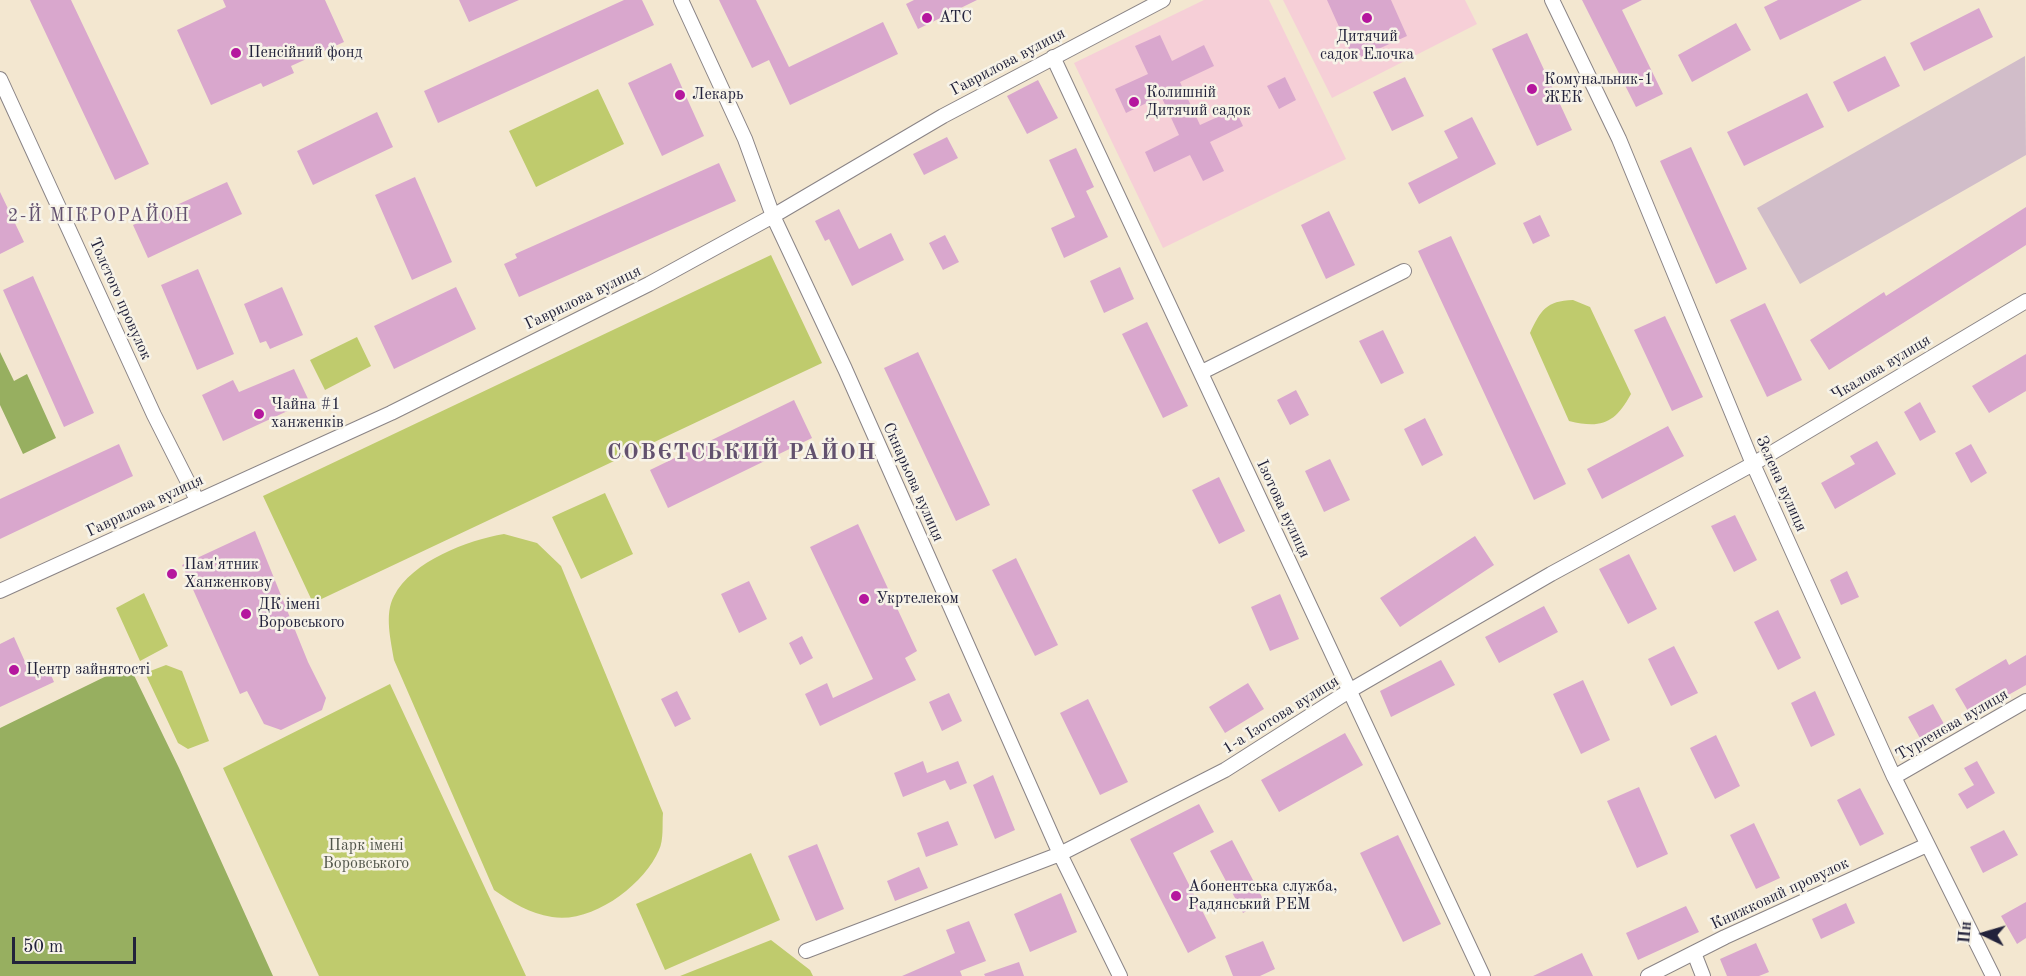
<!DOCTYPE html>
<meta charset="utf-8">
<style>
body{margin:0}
#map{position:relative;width:2026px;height:976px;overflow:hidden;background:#f3e7d0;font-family:"Old Standard TT",serif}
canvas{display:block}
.north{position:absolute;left:1954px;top:904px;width:60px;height:60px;-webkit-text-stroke:4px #f7f3e8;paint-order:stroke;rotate:275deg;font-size:16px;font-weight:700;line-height:24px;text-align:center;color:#22223b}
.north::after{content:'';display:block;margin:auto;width:21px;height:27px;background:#22223b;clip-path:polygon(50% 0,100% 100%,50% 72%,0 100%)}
.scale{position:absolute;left:12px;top:937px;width:124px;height:27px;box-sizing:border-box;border:3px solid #22223b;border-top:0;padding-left:8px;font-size:18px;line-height:21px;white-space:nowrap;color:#22223b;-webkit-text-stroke:4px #f7f3e8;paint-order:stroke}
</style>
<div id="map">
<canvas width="2026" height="976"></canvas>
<div class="north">Пн</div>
<div class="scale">50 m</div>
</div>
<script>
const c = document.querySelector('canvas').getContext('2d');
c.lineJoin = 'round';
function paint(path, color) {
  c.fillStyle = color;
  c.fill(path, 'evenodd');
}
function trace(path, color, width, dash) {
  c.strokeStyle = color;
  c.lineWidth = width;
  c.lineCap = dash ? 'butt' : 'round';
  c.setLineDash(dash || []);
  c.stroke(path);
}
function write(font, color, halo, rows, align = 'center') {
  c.font = font + ' "Old Standard TT",serif';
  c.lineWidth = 5;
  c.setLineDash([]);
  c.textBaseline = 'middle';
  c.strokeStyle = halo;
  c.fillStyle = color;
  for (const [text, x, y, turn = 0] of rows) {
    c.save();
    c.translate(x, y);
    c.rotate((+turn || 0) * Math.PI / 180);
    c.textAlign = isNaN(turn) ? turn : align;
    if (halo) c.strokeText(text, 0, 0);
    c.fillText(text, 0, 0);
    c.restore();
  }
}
paint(new Path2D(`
 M1204,0H1269L1346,159L1163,248L1074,63Z
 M1283,0H1465L1477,24L1332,98Z`), '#f6cfd7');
paint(new Path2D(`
 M2025,56L2026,155L1800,284L1757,208Z`), '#d1bdc9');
paint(new Path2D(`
 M598,89L624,144L536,187L509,131Z
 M771,255L822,363L313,603L263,496Z
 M1573,300L1590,307L1631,394C1615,423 1602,429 1569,421L1530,333C1541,310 1546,301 1573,300Z
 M357,337L371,366L325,390L310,360Z
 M605,493L633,554L581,579L552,517Z
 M504,534L537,543L561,566L663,813C662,824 664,840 659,850C644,885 592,924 552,917C529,913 513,903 494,890L394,660C391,641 384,614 394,596C412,561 468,540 504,534Z
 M144,593L168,646L140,661L116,608Z
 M166,665L182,671L209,741L188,749L178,743L145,673Z
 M390,684L526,976H319L223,768Z
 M751,853L780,920L665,970L636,904Z
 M771,940L810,970L813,976H680Z`), '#bfcb6d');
paint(new Path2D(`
 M0,352L14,381L27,374L56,438L23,454L0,405Z
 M129,665L179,768L273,976H0V728Z`), '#97af60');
paint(new Path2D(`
 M30,0H71L149,164L115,180Z
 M223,0H325L344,42L291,66L294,73L263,87L261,83L211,105L177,30L226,7Z
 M459,0H519L469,22Z
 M624,0H642L654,25L438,123L424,91Z
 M719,0H756L789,67L883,22L898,54L790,105L769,60L752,68Z
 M914,0H977L918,29L906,4Z
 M1327,0H1391L1407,36L1354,60Z
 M1582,0H1642L1622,10L1663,94L1636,107Z
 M1778,0H1862L1780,40L1764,7Z
 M1979,8L1993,37L1924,71L1910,43Z
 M1736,23L1751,50L1692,82L1678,55Z
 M1527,33L1572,130L1537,146L1492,49Z
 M1160,35L1172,61L1204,45L1214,66L1180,82L1200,125L1235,109L1243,126L1210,142L1224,171L1203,181L1190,155L1154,172L1145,152L1179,135L1161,96L1126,113L1115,89L1148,74L1135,46Z
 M1885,56L1900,86L1848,112L1833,82Z
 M671,63L704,136L662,156L628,83Z
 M1285,77L1296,100L1279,109L1267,86Z
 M1405,77L1424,116L1392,131L1373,92Z
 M1038,80L1058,118L1027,134L1007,96Z
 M1807,93L1824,127L1744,166L1727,132Z
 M377,112L393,147L313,185L297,151Z
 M1472,117L1496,164L1419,204L1408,183L1458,158L1444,131Z
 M947,137L958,158L924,175L913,154Z
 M1691,147L1747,269L1716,284L1660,161Z
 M1076,148L1094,187L1086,191L1108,237L1064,258L1051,228L1075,217L1049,160Z
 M719,163L736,201L519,297L504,264L517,258L515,254Z
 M415,177L452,262L412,280L375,195Z
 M227,182L242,214L148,258L133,225Z
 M0,192L24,242L0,254Z
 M2026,207V245L1829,370L1810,340L1884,292L1886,296Z
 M839,209L859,249L891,233L904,260L852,286L829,239L825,241L815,221Z
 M1329,211L1355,265L1326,279L1301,225Z
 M1540,215L1550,236L1533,244L1523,223Z
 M945,235L959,262L943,270L929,243Z
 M1451,236L1566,484L1534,500L1418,251Z
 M1120,267L1134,299L1104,313L1090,281Z
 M198,269L234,354L197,370L161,285Z
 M33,276L94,413L64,427L3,290Z
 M282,287L303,335L270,349L266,341L260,343L244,304Z
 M456,287L476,329L394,369L374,326Z
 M1765,303L1802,380L1767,397L1730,320Z
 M1665,316L1703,397L1672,411L1634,330Z
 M1147,322L1188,406L1163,418L1122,334Z
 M1383,330L1404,373L1381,384L1359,341Z
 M918,352L990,505L956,521L884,368Z
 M2026,354V391L1989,413L1972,386Z
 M294,369L309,401L223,441L202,395L233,380L239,392Z
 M1296,390L1309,415L1290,425L1277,400Z
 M794,400L812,438L668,508L650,470Z
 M1920,402L1936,432L1920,441L1904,412Z
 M1425,418L1443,455L1422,466L1404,429Z
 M1668,426L1684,456L1602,499L1587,469Z
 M1877,441L1896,474L1835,509L1821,483L1855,464L1850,456Z
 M119,444L133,476L0,539V499Z
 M1971,444L1987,473L1971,483L1955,453Z
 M1330,459L1350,500L1324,512L1305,471Z
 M1219,477L1245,531L1219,544L1192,490Z
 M1735,515L1757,560L1734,572L1711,526Z
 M858,524L917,651L905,658L916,680L820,726L805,694L827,683L833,698L873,679L810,547Z
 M255,531L308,662L326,698L322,710L281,730L264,724L247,691L240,694L182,565Z
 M1475,536L1494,565L1400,627L1380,598Z
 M1629,554L1657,609L1628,624L1599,569Z
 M1016,558L1058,645L1035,656L992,570Z
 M1847,571L1859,597L1841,605L1830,580Z
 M749,581L767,619L739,633L721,594Z
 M1280,594L1299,639L1270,651L1251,607Z
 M1544,606L1558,632L1499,663L1485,637Z
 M1778,610L1801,658L1778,670L1754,622Z
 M802,636L813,658L800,665L789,643Z
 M14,637L30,673L47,666L54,682L0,707V644Z
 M1674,646L1698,693L1671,706L1648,659Z
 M2026,655V685L1971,716L1955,689L2006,659L2009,665Z
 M1441,660L1455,685L1391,717L1380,691Z
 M1583,680L1610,740L1581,754L1553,694Z
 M1248,683L1264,709L1225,733L1209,707Z
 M677,691L691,719L675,727L661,699Z
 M1815,691L1835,735L1811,747L1791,703Z
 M949,693L962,721L942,731L929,702Z
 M1088,699L1128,782L1100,795L1060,713Z
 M1933,704L1949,733L1925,747L1908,717Z
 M1345,733L1363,765L1279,812L1261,780Z
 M1716,735L1740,786L1715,799L1690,748Z
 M923,761L927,773L958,761L967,783L950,790L945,780L903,797L894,773Z
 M1977,761L1995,793L1967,809L1958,794L1974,785L1964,768Z
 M993,775L1015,830L995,839L973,785Z
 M1639,787L1668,854L1637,868L1607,801Z
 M1860,788L1884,834L1860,846L1837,800Z
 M1199,804L1214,832L1173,853L1216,938L1188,953L1130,839Z
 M948,821L958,845L926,857L917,833Z
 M1754,823L1780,878L1756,889L1730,835Z
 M2004,830L2018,855L1983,873L1970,847Z
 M1398,835L1441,924L1403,942L1360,853Z
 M1232,840L1264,901L1243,913L1210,851Z
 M817,844L844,909L816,921L788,856Z
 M919,867L928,888L895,901L887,881Z
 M1061,893L1077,932L1030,952L1014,914Z
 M2026,902V938L2017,944L2001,916Z
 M1846,903L1855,923L1821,939L1812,919Z
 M1686,906L1699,932L1638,960L1626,933Z
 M969,921L986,961L960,971L962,976H902L955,953L946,930Z
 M1263,941L1275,969L1260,976H1233L1225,956Z
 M1756,943L1769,972L1759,976H1727L1720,959Z
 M1582,953L1593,976H1533Z
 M1019,962L1024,976H985L984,974Z`), '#d9a7cd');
const minor = new Path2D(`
 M681,0L745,139L773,216L845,369L1060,854L1120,976
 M1552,0L1619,139L1753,464L1894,777L1993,976
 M1053,57L1483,976
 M0,79L154,415L197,500
 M1202,372L1404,271
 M0,591L391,413L649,284L773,216L943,116L1163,0
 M1894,777L2026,701
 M806,951L1060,854L1225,770L1349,691L1551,574L1753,464L2026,301
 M1694,953L1703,976
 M1648,976L1725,937L1927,845`);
trace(minor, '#8a8486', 16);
trace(minor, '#fff', 14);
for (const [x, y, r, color] of [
 [927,18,6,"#b5179e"],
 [1367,18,6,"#b5179e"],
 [236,53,6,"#b5179e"],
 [1532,89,6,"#b5179e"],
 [680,95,6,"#b5179e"],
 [1134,102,6,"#b5179e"],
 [259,414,6,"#b5179e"],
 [172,574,6,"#b5179e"],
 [864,599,6,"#b5179e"],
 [246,614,6,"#b5179e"],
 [14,670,6,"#b5179e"],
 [1176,896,6,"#b5179e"]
]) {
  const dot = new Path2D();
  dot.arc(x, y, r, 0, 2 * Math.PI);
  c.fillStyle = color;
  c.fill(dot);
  trace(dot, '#f7f3e8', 2);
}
write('16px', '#22223b', '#f7f3e8', [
 ["АТС",939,18],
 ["Дитячий",1367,37,"center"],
 ["садок Елочка",1367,55,"center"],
 ["Пенсійний фонд",248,53],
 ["Комунальник-1",1544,80],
 ["ЖЕК",1544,98],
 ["Колишній",1146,93],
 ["Дитячий садок",1146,111],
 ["Лекарь",692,95],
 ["Чайна #1",271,405],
 ["ханженків",271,423],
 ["Пам'ятник",184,565],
 ["Ханженкову",184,583],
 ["Укртелеком",876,599],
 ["ДК імені",258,605],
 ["Воровського",258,623],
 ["Центр зайнятості",26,670],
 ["Абонентська служба,",1188,887],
 ["Радянський РЕМ",1188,905]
], 'left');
write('16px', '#22223b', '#f7f3e8', [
 ["Гаврилова вулиця",1008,62,-28],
 ["Гаврилова вулиця",583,298,-26],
 ["Толстого провулок",120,299,66],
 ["Чкалова вулиця",1881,368,-31],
 ["Скнарьова вулиця",913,482,66],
 ["Зелена вулиця",1781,484,66],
 ["Гаврилова вулиця",145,506,-25],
 ["Ізотова вулиця",1283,509,65],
 ["1-а Ізотова вулиця",1281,715,-32],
 ["Тургенєва вулиця",1952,725,-30],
 ["Книжковий провулок",1780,894,-25]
]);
write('16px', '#51554a', '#f7f3e8', [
 ["Парк імені",366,846],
 ["Воровського",366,864]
]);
c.letterSpacing = '1.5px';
write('18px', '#62516e', '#f7f3e8', [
 ["2-Й МІКРОРАЙОН",99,216]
]);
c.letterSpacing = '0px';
c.letterSpacing = '1.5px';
write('bold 22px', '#62516e', '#f7f3e8', [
 ["СОВЄТСЬКИЙ РАЙОН",742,453]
]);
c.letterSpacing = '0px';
</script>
